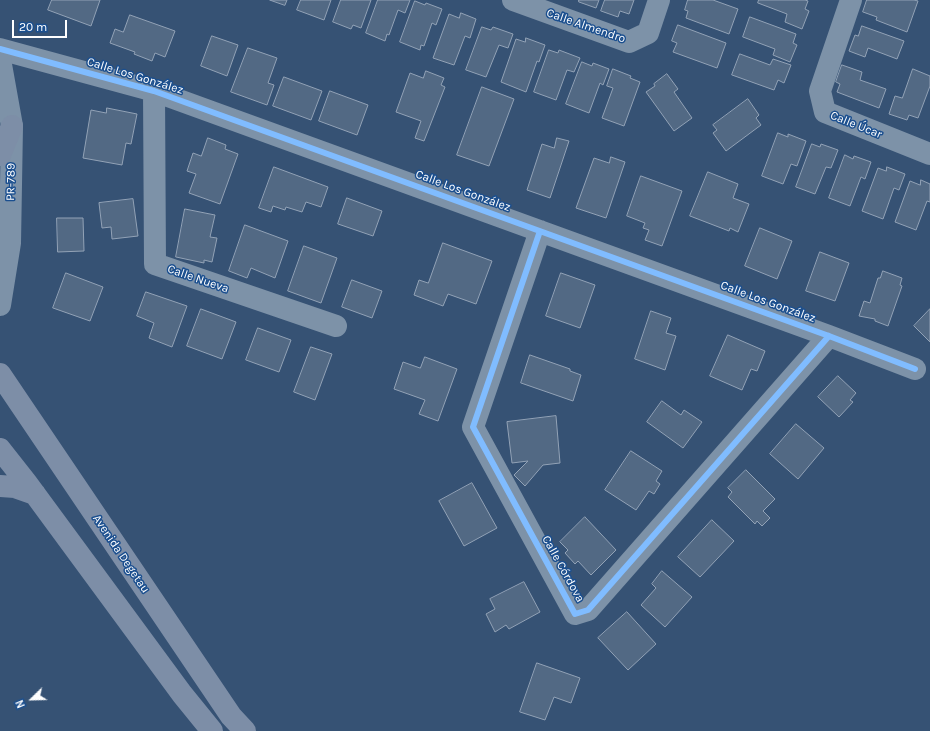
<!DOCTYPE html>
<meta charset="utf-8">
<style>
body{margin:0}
#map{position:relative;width:930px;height:731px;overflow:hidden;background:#365274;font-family:Karla,sans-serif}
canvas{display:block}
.north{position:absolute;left:12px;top:679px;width:40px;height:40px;-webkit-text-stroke:3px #1b4f8f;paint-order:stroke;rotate:247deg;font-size:11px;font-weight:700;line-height:16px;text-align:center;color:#fff}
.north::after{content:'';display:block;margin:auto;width:14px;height:18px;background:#fff;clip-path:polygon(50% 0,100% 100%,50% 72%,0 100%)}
.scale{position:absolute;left:12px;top:20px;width:55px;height:18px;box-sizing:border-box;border:2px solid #fff;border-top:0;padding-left:5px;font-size:12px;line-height:14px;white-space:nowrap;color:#fff;-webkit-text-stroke:3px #1b4f8f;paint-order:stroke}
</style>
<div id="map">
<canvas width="930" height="731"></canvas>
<div class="north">N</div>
<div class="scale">20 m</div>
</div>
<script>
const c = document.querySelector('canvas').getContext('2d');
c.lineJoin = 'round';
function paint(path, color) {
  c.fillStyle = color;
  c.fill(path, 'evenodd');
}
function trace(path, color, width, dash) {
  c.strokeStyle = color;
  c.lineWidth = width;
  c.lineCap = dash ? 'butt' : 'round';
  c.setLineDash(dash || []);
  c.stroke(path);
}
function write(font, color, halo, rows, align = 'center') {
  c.font = font + ' Karla,sans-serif';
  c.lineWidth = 3;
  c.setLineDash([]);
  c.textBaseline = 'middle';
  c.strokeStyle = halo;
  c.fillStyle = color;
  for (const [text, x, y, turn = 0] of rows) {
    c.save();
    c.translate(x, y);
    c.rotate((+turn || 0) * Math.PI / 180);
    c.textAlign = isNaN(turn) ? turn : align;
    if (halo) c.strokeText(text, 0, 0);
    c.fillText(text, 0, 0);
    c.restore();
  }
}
const building = new Path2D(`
 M52,0H100L91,26L48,10Z
 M270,0H287L285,5Z
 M301,0H331L324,20L297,10Z
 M341,0H371L361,28L353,25L351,29L333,22Z
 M378,0H410L405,13L398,10L389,35L387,34L385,41L366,33Z
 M579,0H599L596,8L579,2Z
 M605,0H634L629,14L620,11L618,17L601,11Z
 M688,0H713L738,9L729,34L686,18L688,11L685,10Z
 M759,0H805L808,1L805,9L809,11L802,29L785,22L787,14L758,3Z
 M867,0H914L918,1L907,32L876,20L877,17L863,12Z
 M415,1L425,5L426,3L442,9L436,25L432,23L424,46L421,45L420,50L400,42Z
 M461,13L476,19L470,38L465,36L454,65L433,58L449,14L459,18Z
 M130,15L175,31L165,57L155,53L152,61L134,54L135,52L110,43L115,29L123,32Z
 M750,17L796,34L793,43L797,45L790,62L773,55L775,49L743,37Z
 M678,25L726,43L717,68L673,52L677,43L672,41Z
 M862,26L904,41L897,59L868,48L865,57L849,51L855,35L858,36Z
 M482,27L491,30L493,27L513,34L508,48L499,45L486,77L466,70Z
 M212,36L238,45L227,76L201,66Z
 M526,38L545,45L539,62L537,61L526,92L501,82L516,39L525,42Z
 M248,48L277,58L268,83L274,85L267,105L231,92Z
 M549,50L558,53L559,50L580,58L574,72L567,70L556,100L534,92Z
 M740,54L770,65L773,59L791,65L784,83L778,80L774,90L732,75Z
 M582,62L592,66L593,63L609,69L603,85L600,83L589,113L566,104Z
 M842,65L862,72L860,80L886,89L879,108L837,92L840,84L836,82Z
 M613,69L631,76L630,78L640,82L624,126L602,118L613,88L607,86Z
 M913,69L930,76V86L918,118L909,115L907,120L889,114L895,96L902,98Z
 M426,71L444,78L441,85L445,87L424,141L415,138L421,121L396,112L410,73L423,78Z
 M667,74L678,89L674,92L692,118L674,131L646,92L655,86L654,84Z
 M284,77L322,91L311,120L273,106Z
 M482,87L514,99L489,166L457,155Z
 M330,91L368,105L357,135L319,121Z
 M748,99L759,115L756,118L761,125L726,151L713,133L717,130L713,125Z
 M107,108L137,114L131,144L126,143L122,165L83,158L91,110L106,113Z
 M778,133L788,137V134L806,141L797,166L791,164L783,184L762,176Z
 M208,138L226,145L225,149L238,154L220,204L189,193L196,174L187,171L193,153L201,156Z
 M557,138L569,141L550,198L527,190L542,144L554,148Z
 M812,144L820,147L821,144L838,150L831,168L826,167L815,194L796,187Z
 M845,155L853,159L854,156L871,162L865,179L861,177L850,206L829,198Z
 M611,157L625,162L606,218L576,208L594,158L609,163Z
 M274,167L328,187L321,207L306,202L302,212L286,207L285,210L273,206L271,212L259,208Z
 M887,167L905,174L899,190L894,188L883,219L862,211L878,168L886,171Z
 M708,172L738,184L733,198L749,204L738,232L730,228L729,231L690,216Z
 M641,176L682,191L662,246L645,240L649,230L643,228L645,223L627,216Z
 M921,180L930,184V202L927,201L916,230L895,222L910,181L920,185Z
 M347,198L382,211L373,236L338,224Z
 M133,199L138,236L112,239L111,227L102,228L99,203Z
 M185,209L215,215L210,237L217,238L212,262L204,260V263L176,257Z
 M57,218H83L84,251L58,252Z
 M245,225L288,241L275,278L251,268L247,278L229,271Z
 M760,228L792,241L777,279L745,266Z
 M443,243L492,261L476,304L448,294L443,306L414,295L419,280L428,283Z
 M304,246L337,258L321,303L288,291Z
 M820,252L849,263L835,301L806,291Z
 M883,271L902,278L900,285L902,286L888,326L875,321V319L859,316L864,301L870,303L878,278H880Z
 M66,273L103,287L90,321L53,308Z
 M561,273L595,285L580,328L546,316Z
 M352,280L382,291L372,318L342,307Z
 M146,292L187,306L172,347L149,338L154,323L137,316Z
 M201,309L236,322L222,359L187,346Z
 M930,309V342L914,326Z
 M651,311L671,318L666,333L676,336L665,370L635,359Z
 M258,328L291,340L279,372L246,360Z
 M728,335L765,351L757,371L751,369L742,390L710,376Z
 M311,347L332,354L315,400L294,392Z
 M530,355L570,369V371L581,375L573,401L521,383Z
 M425,357L457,369L438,421L419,414L425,400L394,389L403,362L420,368Z
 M838,376L856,393L850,400L853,402L839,417L818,397Z
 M662,401L681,415L684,410L702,422L683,448L647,422Z
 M556,416L560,463L543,465L525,486L514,475L528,461L512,463L507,422Z
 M796,424L824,448L798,479L770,454Z
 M631,451L662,471L656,481L660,484L654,494L649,491L636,510L605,490Z
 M746,470L775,499L763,511L770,518L762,526L757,521L755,524L728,497L732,492L728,488Z
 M472,483L497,528L464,546L439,501Z
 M585,517L616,550L591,575L578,561L575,564L565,553L568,550L560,542Z
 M712,520L734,541L700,577L678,557Z
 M662,571L692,597L665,627L641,605L656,588L652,584Z
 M524,582L540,612L509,629L506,625L495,632L486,614L495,609L490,599Z
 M627,612L656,644L628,670L598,638Z
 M537,663L580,678L571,703L554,697L545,720L520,712Z`);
paint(building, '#526984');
trace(building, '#92a2b6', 1);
trace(new Path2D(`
 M513,0L629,42L648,33L659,0
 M851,0L820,91L825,112L930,154
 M0,49L154,91L829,336L915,369
 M154,91L155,264L336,326
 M540,231L473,427L575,614L588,610L829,336`), '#7d92a8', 22);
trace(new Path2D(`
 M0,59L12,126L10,243L0,305`), '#7d92a8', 22);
trace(new Path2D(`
 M0,155L12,126
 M0,374L231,716L245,731
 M0,449L26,482L182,694L212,731
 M0,486L15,487L35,494`), '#7d8ea7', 22);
trace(new Path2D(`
 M0,49L154,91L829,336L915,369
 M540,231L473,427L575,614L588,610L829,336`), '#80bcff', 6);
write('12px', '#fff', '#1b4f8f', [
 ["Calle Almendro",586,26,19],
 ["Calle Los González",135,76,17],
 ["Calle Úcar",856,125,22],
 ["PR-789",11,182,-89],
 ["Calle Los González",463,191,20],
 ["Calle Nueva",198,279,19],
 ["Calle Los González",768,302,20],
 ["Avenida Degetau",121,554,56],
 ["Calle Córdova",563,569,61]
]);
</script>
